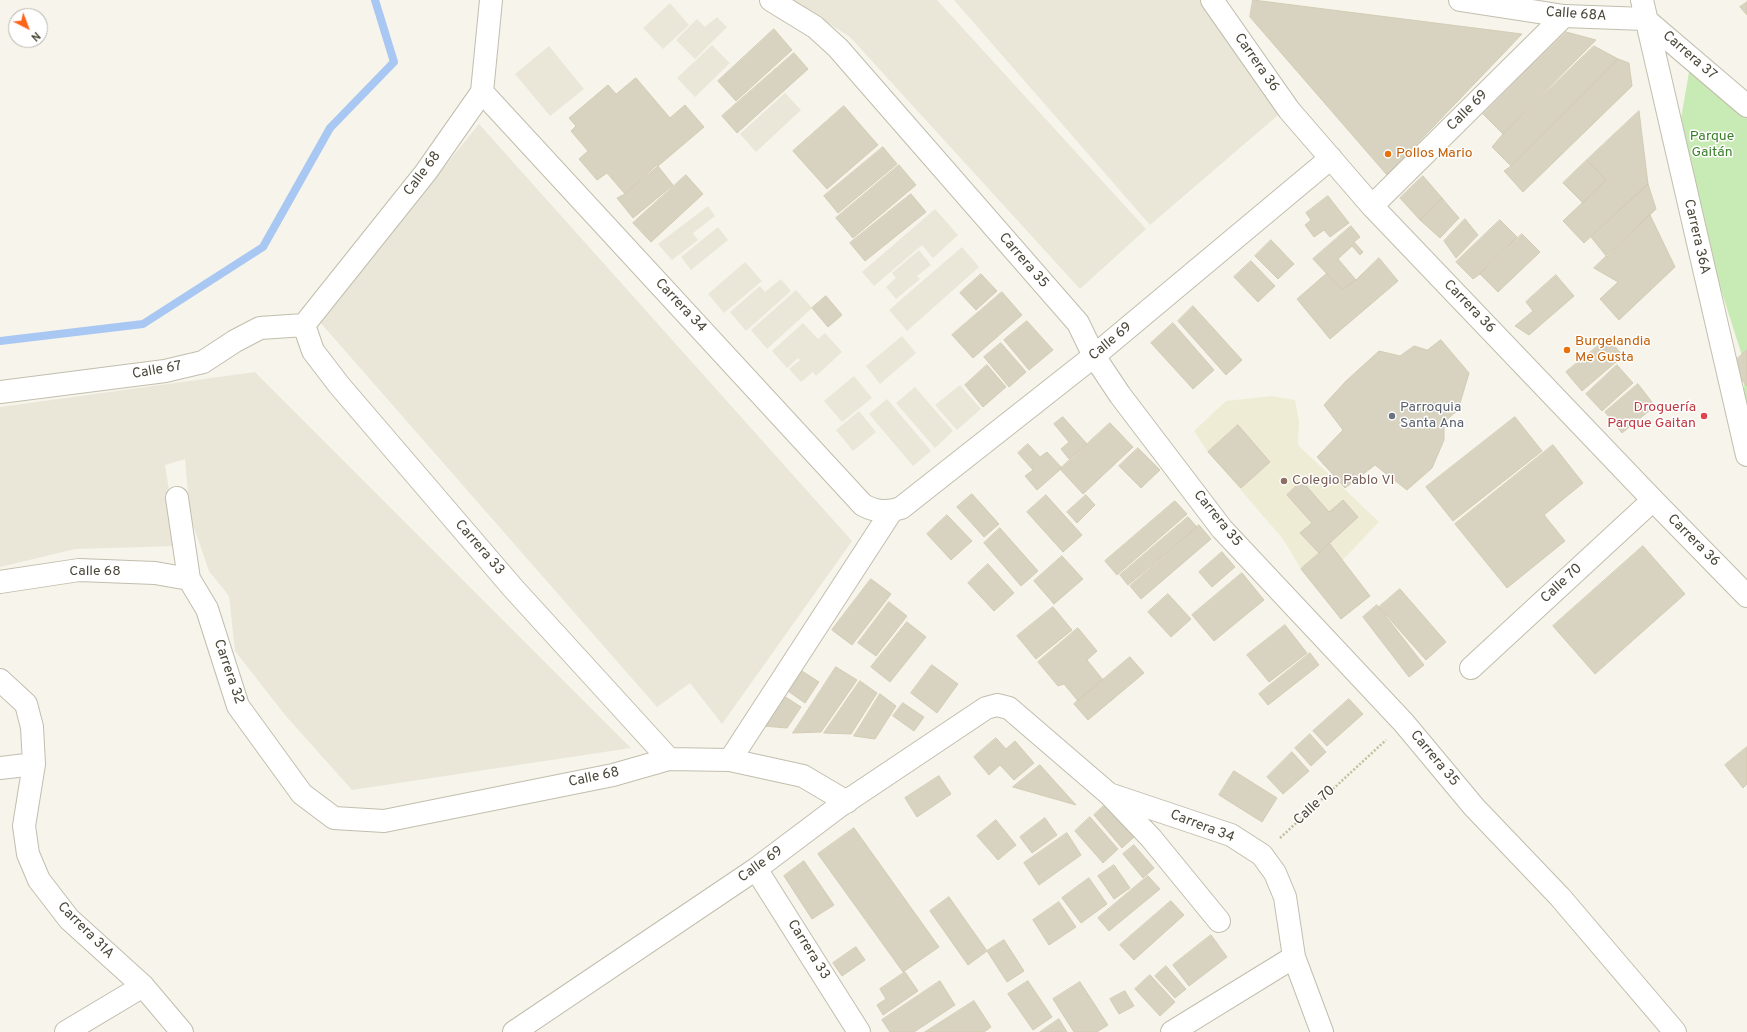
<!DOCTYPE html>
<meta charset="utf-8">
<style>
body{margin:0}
#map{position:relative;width:1747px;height:1032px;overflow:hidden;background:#f6f4eb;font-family:Overpass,sans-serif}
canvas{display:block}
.north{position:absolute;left:8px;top:8px;width:40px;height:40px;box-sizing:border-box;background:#fff;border:1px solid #b7b5af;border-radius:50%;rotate:138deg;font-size:11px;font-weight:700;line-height:16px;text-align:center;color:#4a4638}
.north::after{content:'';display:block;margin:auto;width:14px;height:18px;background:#fc641b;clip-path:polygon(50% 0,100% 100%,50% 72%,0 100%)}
</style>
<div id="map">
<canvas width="1747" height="1032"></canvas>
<div class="north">N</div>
</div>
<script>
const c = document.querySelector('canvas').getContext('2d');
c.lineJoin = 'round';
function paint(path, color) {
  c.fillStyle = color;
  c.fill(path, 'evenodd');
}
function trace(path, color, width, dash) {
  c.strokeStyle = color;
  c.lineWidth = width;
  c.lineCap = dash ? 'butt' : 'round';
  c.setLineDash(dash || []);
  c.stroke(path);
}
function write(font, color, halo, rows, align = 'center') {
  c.font = font + ' Overpass,sans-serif';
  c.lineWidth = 3;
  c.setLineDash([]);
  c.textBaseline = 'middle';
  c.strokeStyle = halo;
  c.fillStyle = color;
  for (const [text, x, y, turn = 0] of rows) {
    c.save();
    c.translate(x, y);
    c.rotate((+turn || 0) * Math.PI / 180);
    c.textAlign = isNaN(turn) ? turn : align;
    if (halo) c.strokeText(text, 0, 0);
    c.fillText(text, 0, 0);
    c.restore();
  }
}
paint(new Path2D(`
 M791,0H937L1146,229L1080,289L850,37Z
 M954,0H1206L1284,110L1150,225Z
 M670,3L689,25L663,49L643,28Z
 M717,17L727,27L695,59L676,40L697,19L705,27Z
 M712,45L730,63L695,97L677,78Z
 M549,46L584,89L550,116L515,74Z
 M785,93L801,110L756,152L740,134Z
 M479,124L852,541L722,724L690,683L657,707L319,321Z
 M708,206L715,216L693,233L698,240L672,260L658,244Z
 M935,209L958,235L933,258L922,245L874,286L862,272Z
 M718,227L728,240L691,270L681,257Z
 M962,247L979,267L907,331L889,310Z
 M919,250L931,265L917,276L920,279L896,299L886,287L896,278L892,273Z
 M745,262L762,281L724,313L708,294Z
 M781,279L791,291L746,331L730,312L760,286L765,292Z
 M796,290L812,308L767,349L751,330Z
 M803,323L818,339L825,333L842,352L816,376L813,372L801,382L789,369L800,360L798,358L787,368L772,351Z
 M902,336L916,353L880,384L866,366Z
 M255,372L631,748L352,790L285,715L235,651L229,596L209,571L190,516L185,459L165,465L178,546L75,549L0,567V407Z
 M854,376L872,398L842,422L824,401Z
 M960,385L981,409L957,430L935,405Z
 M915,387L953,431L935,448L896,403Z
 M887,399L931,451L913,466L869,414Z
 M859,411L876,432L853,451L836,430Z`), '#eae7d9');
paint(new Path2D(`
 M1271,396L1295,400L1299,421L1298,445L1379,522L1316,588L1301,569L1283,539L1208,452L1194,431L1226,401Z`), '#efecd5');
paint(new Path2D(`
 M1689,72L1747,114V442L1744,441V362L1676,148Z`), '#c8eab4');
trace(new Path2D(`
 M0,341L143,324L263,247L330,128L394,62L375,0`), '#a8c7f2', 8);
const building = new Path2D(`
 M1253,0L1522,34L1387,175L1250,17Z
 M1747,2V15L1740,7Z
 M774,29L792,50L736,101L718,81Z
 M1566,32L1596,40L1503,134L1483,114Z
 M1594,46L1618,59L1511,166L1492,147L1503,134Z
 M794,53L808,69L737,133L722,116Z
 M1618,59L1629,63L1632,86L1523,192L1504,171L1511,166Z
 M636,78L670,118L685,105L704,127L625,194L607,173L597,180L579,159L588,151L571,131L576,126L569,118L608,85L616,94Z
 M844,106L878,145L827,189L793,151Z
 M1639,111L1648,184L1584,243L1563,221L1606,180L1587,160Z
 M883,147L897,164L838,213L824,196Z
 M1587,160L1606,180L1583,203L1563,183Z
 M657,165L673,185L633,218L617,198L625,194Z
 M899,165L916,185L853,238L836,218Z
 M686,175L703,194L651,242L633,223Z
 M1423,176L1442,198L1420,220L1400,198Z
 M1648,184L1656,209L1607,257L1591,237Z
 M911,194L926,212L865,261L850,243Z
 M1328,196L1349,223L1330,237L1324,230L1314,237L1305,225L1311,220L1306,213Z
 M1442,198L1459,218L1440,238L1420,220Z
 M1650,215L1675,267L1619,320L1600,299L1618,282L1594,268Z
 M1465,219L1478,235L1456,258L1444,241Z
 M1500,220L1517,237L1480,274L1473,279L1456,262Z
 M1351,226L1360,237L1354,242L1363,252L1360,255L1352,246L1338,259L1356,280L1342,290L1313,259Z
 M1522,234L1540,252L1498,292L1480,274Z
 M1271,240L1294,264L1278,279L1255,256Z
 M1379,258L1398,281L1330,339L1297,299L1327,273L1342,290L1356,280Z
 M1251,261L1275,286L1258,302L1234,277Z
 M981,274L997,291L976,310L960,293Z
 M1556,275L1574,296L1529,335L1515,326L1533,311L1526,302Z
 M1002,292L1022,315L973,358L952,335Z
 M826,296L842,315L828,327L812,308Z
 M1193,306L1242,360L1226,375L1178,321Z
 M1027,321L1053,350L1029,370L1004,340Z
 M1173,323L1214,370L1193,389L1151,343Z
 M1608,338L1623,356L1582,391L1566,372Z
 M1441,340L1469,373L1458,410L1444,422V440L1432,468L1407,490L1375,465L1345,488L1317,457L1343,430L1324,405L1346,381L1379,351L1400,356L1414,346L1427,350Z
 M1001,343L1026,372L1009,387L984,357Z
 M1747,350V386L1729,366Z
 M987,365L1006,387L983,407L965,385Z
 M1617,365L1633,383L1602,411L1586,394Z
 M1638,384L1655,406L1622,433L1605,412Z
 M1063,417L1087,444L1069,459L1061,449L1069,442L1054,424Z
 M1515,417L1542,451L1453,521L1426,487Z
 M1110,423L1133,447L1083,494L1060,469Z
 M1238,425L1270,462L1241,488L1208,452Z
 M1028,444L1040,457L1047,452L1062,468L1037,490L1025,476L1033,470L1018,453Z
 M1553,445L1583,483L1544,515L1565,541L1507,588L1455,524Z
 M1138,448L1160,470L1141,488L1119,466Z
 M1302,481L1329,512L1343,500L1358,517L1319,553L1300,533L1312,523L1287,495Z
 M972,494L999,524L984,537L957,507Z
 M1046,495L1082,535L1063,552L1027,512Z
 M1086,495L1095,505L1077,523L1067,512Z
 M1175,501L1187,514L1117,575L1105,561Z
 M947,515L972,541L951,560L927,534Z
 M1188,517L1197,527L1128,585L1120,575Z
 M1199,525L1211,539L1141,599L1130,586Z
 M1000,528L1038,571L1021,586L984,543Z
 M1330,544L1370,596L1341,619L1301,569Z
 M1643,546L1685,594L1595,674L1553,626Z
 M1222,552L1235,567L1212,587L1199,572Z
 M1062,556L1083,579L1054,604L1034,581Z
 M988,564L1014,593L994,611L968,583Z
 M1242,573L1264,600L1214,641L1192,615Z
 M871,579L891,594L852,645L832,630Z
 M1400,589L1446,642L1426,660L1379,607Z
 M1168,594L1191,619L1171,637L1148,612Z
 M889,602L907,616L876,656L858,643Z
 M1377,605L1424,665L1409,677L1363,617Z
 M1053,607L1072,630L1036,659L1017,636Z
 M907,622L926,637L890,682L871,667Z
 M1285,625L1307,653L1269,682L1247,655Z
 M1078,628L1097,651L1087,660L1103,680L1078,701L1064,684L1058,686L1038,662Z
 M1310,653L1319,665L1268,705L1259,694Z
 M1130,657L1144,673L1088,720L1074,704Z
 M932,665L958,684L937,713L911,693Z
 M836,667L857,680L821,732L793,733Z
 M802,671L819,682L805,703L788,691Z
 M860,681L877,693L851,734L824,733Z
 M880,694L896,706L875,739L854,736Z
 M784,696L801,707L787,728L763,726Z
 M1349,699L1363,714L1327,746L1313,731Z
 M903,703L924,717L914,731L893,716Z
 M1310,734L1326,752L1311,766L1295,748Z
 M996,738L1006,749L1015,741L1034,763L1014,780L1000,765L989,775L974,757Z
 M1747,747V784L1743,788L1725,765Z
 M1292,752L1309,771L1283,794L1267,777Z
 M1040,765L1076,805L1013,787Z
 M1234,771L1277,798L1262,822L1219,795Z
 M939,776L951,794L917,817L905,798Z
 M1106,804L1134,837L1122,848L1094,815Z
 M1090,817L1118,849L1103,863L1075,831Z
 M1045,818L1057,835L1032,853L1020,837Z
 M996,820L1016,845L998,860L977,836Z
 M854,828L939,947L903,972L818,854Z
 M1067,833L1081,855L1039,885L1024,863Z
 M1134,845L1154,868L1143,878L1123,854Z
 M804,861L834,905L812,919L784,876Z
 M1114,865L1130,888L1114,899L1098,876Z
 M1148,876L1160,889L1109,931L1098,918Z
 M1089,878L1107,904L1081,923L1062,898Z
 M949,897L987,951L968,965L930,911Z
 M1171,901L1184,915L1134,960L1120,945Z
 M1059,902L1076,927L1049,945L1033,920Z
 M1211,935L1227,957L1189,986L1173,965Z
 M1004,940L1024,971L1007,982L987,951Z
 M856,947L865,960L842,976L833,963Z
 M1166,966L1186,989L1175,998L1155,976Z
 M905,972L918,991L883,1015L877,1005L886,999L880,989Z
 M1150,975L1175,1002L1160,1016L1135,989Z
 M940,981L955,1005L914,1032H890L882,1020Z
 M1028,981L1052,1017L1033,1030L1008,994Z
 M1080,982L1108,1025L1097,1032H1074L1053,999Z
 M1125,991L1134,1006L1119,1014L1110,999Z
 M974,1001L991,1027L984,1032H925Z
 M1059,1019L1067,1032H1040Z`);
paint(building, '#d8d2c0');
trace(building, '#d3ccb3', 1);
const minor = new Path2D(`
 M771,0L815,27L838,48L1078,323L1094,356L1120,395L1222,529L1404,723L1474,807L1560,897L1675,1032
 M1212,0L1289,110L1372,206L1653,500L1747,596
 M1460,0L1564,16L1645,19
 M1642,0L1747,455
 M1645,19L1747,106
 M482,92L863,505C876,512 887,513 901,508L1094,356L1331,158
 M1372,206L1564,16
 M304,325L313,351L339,385L513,588L669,759
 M304,325L426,172L482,92L491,0
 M0,392L165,371L203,362L235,341L260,328L304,325
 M177,498L189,579L207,609L238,706L302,794L334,818L384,821L613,775L669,759L730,760L803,776L847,802
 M0,582L79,570L155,573L189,579
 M1471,668L1653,500
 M0,680L26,704L32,727L34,764L24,826L28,854L39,880L69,919L143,986L182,1032
 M730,760L891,512
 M0,768L34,764
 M1111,796L1151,838L1219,921
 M756,869L859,1032
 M66,1032L143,986
 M514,1032L756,869L841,805L986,708L997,705L1009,708L1109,794L1231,835L1262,855L1275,873L1285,897L1294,957L1322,1032
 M1172,1032L1294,957`);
trace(minor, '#c2bead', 24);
trace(new Path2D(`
 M1280,838L1386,740`), '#c4bd9e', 2.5, [2, 2]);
trace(minor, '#fff', 22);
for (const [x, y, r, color] of [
 [1388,154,4,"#e8710a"],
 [1567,350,4,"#e8710a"],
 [1392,416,4,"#6b7280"],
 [1704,416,4,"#e0444e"],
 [1284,481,4,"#8d6e63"]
]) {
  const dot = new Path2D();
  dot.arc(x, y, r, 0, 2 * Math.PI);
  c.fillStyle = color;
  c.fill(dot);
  trace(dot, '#fff', 1.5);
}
write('14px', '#4a4638', '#fff', [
 ["Calle 68A",1576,15,4],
 ["Carrera 37",1689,56,41],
 ["Carrera 36",1256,63,55],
 ["Calle 69",1468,111,-45],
 ["Calle 68",423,174,-53],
 ["Carrera 36A",1696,237,77],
 ["Carrera 35",1023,261,49],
 ["Carrera 34",680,306,47],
 ["Carrera 36",1469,307,46],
 ["Calle 69",1111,342,-40],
 ["Calle 67",157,371,-10],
 ["Carrera 35",1217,519,51],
 ["Carrera 36",1693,541,45],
 ["Carrera 33",479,548,49],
 ["Calle 68",95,572],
 ["Calle 70",1562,584,-43],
 ["Carrera 32",228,672,71],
 ["Carrera 35",1434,759,50],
 ["Calle 68",594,778,-12],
 ["Calle 70",1315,806,-43],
 ["Carrera 34",1202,827,21],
 ["Calle 69",761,865,-36],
 ["Carrera 31A",85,931,45],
 ["Carrera 33",808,950,58]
]);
write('14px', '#3b7e2a', '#fff', [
 ["Parque",1712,137],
 ["Gaitán",1712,153]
]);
write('14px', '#c56008', '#fff', [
 ["Pollos Mario",1396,154],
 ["Burgelandia",1575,342],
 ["Me Gusta",1575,358]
], 'left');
write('14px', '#5b616d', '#fff', [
 ["Parroquia",1400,408],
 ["Santa Ana",1400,424]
], 'left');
write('14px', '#be3a42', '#fff', [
 ["Droguería",1696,408],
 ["Parque Gaitan",1696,424]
], 'right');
write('14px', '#785e54', '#fff', [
 ["Colegio Pablo VI",1292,481]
], 'left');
</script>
